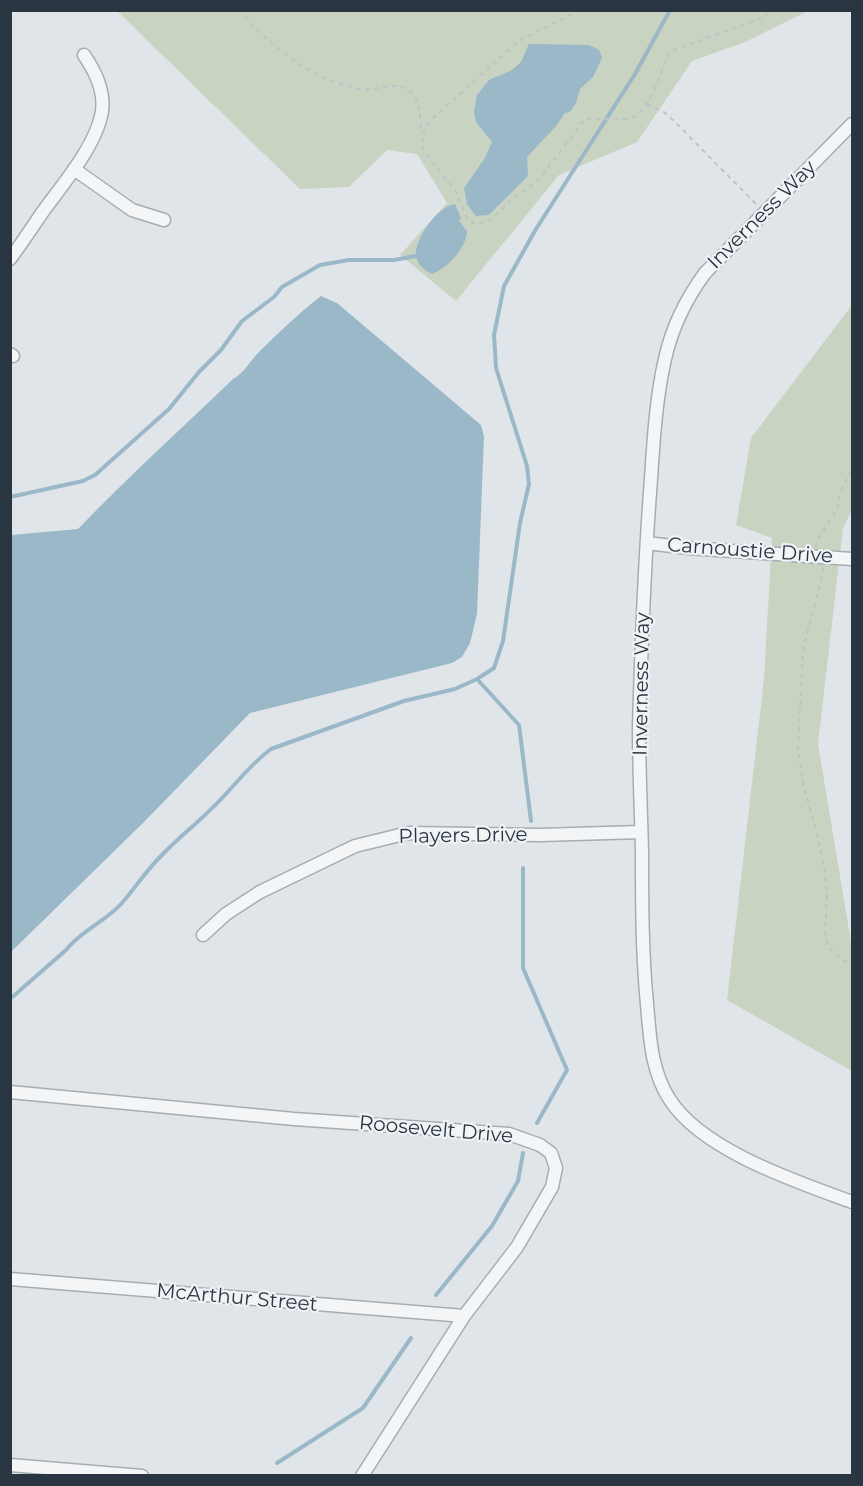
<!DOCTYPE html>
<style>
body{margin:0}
#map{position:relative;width:863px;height:1486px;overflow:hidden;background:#e0e5e9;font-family:Montserrat,sans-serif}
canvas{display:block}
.frame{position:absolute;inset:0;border:12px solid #293540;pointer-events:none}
</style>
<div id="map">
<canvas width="863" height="1486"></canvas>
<div class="frame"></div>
</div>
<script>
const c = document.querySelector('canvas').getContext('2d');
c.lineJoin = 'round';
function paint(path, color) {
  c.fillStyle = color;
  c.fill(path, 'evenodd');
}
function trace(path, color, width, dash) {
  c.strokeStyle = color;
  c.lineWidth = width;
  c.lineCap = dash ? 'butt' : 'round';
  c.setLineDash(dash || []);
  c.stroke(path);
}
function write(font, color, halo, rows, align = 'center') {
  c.font = font + ' Montserrat,sans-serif';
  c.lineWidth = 4.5;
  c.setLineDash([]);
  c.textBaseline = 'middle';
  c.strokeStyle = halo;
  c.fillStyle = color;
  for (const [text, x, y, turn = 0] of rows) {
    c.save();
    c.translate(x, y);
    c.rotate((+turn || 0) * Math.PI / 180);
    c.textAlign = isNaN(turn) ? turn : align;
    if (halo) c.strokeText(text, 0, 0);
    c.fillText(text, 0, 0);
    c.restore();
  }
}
paint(new Path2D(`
 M117,11H808L745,42L692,61L637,142L559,175L456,301L400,255L447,203L417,154L387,150L349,187L300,189Z
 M852,305V510L843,528L818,744L852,948V1071L727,1000L764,679L772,538L736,525L751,438Z`), '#c8d3c1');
paint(new Path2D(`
 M529,44L589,45L599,50L602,58L593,77L580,89L576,103L571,111L564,114L557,125L527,157L528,176L489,215L476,216L467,204L464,188L485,158L492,142L476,122L474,112L477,95L489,80L512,70L521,62Z
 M455,204L461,218L459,221L467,231C467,247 447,269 432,274C425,271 417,264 416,256C414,239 438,206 455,204Z
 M321,296L337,303L481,425L484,437L477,614L470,643L462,657L452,663L250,713L144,822L11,952V535L78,529C128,477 181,429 233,379C244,373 250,361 259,352C279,332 299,313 321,296Z`), '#9bb8c9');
trace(new Path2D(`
 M10,497L83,481L95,475L169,409L199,372L221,350L242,321L274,297L282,287L320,265L349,260H394L416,256
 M477,679L519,725L531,821
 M523,868V968L567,1070L537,1123
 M10,999L66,950C81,931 106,921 122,903C135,888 146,871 160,857C180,836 204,818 223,797C239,780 252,763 271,749L404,701L455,689L477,679L494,668L503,641L520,523L529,484L527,466L496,368L494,335L504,286L536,229L635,74L670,10
 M436,1295L492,1226L518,1181L523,1153
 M277,1463L363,1408L411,1338`), '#9bb8c9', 4);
const street = new Path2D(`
 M852,124L705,273C686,299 672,327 665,359C654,407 653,457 649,506C644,580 641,654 639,728C639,769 641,810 642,850C642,902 642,953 647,1004C650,1038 651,1071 670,1100C703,1151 798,1182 852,1202
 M74,169L132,210L164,220
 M10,259C22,243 33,226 44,210C64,183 97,144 102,111C105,90 95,71 84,55
 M10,354L13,356
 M647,543L688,548L852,559
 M203,935L226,914L260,892L355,846L408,833L540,835L641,832
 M10,1092L294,1119L509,1134L540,1145L551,1153L556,1168L552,1187L517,1247L464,1316L362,1476
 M10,1279L464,1316
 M10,1465L142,1476`);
trace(street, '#a5adb3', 15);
trace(new Path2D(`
 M238,10C272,47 310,79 360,89C375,92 392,81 406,89C422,97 420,120 421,135
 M580,10L520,40L432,119L424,130L422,147L428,157L455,190L467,218L473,223L480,224L493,218L512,199L527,189L543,174L585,119C599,118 614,121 628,119C649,115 660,74 667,57L671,51L762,18L774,10
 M647,104L664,112L675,122L757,205
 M816,547V542L835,513L838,506L839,495L852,469
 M824,568L803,651L798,748L803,783L817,833L824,868L827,893L825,937L829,947L835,954L852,966`), '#bec3c7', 2, [4.5, 4.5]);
trace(street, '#f3f5f7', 12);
write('20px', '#293540', '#f0f3f6', [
 ["Inverness Way",762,215,-45],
 ["Carnoustie Drive",750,551,4],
 ["Inverness Way",642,684,-89],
 ["Players Drive",463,836,-1],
 ["Roosevelt Drive",436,1130,5],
 ["McArthur Street",237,1298,5]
]);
</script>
